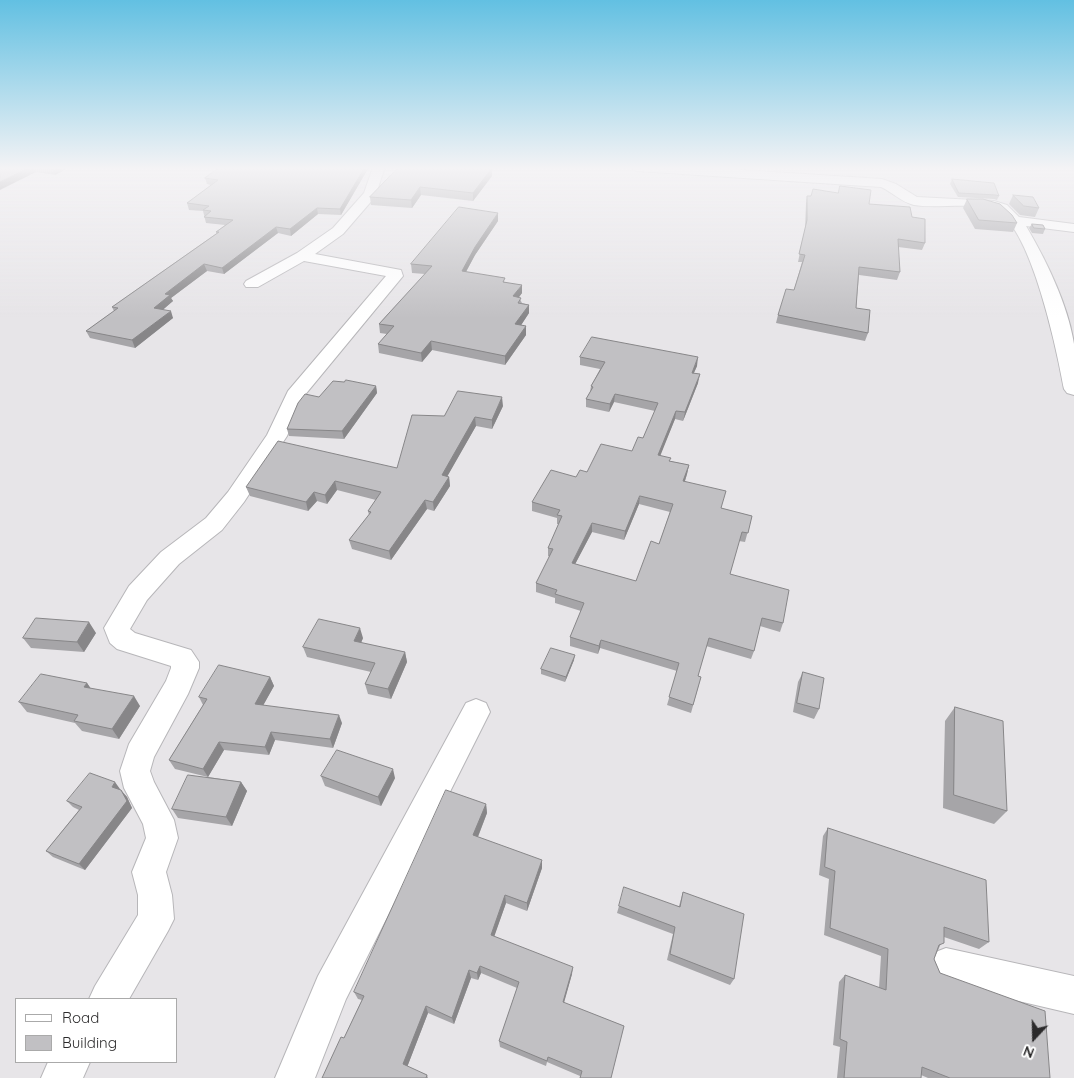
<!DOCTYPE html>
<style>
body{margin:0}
#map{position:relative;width:1074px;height:1078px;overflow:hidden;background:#e7e5e8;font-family:Quicksand,sans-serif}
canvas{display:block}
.legend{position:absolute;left:15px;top:998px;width:162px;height:65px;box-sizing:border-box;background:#fff;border:1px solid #aaa;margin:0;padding:6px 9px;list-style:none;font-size:15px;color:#2b2a2b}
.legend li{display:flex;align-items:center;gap:10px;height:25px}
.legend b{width:25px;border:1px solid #aaa}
.north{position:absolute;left:1009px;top:1013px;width:50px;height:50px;-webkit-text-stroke:4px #fff;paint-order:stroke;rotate:201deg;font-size:14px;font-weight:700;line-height:20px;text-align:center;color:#2b2a2b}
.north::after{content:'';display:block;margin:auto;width:18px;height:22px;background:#2b2a2b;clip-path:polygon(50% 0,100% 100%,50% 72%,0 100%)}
</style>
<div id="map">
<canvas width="1074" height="1078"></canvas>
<ul class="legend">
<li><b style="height:6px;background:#fff"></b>Road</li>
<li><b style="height:14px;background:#c1c0c3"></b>Building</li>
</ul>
<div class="north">N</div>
</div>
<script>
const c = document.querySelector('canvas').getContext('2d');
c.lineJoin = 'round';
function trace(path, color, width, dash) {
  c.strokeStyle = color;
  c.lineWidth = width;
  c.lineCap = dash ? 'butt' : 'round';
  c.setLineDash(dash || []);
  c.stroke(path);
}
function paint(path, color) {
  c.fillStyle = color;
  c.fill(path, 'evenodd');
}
const street = new Path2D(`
 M373,167H385L375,197L343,234L315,254L401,270L403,276L304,396L287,436L244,502L222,530L179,564L147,600L130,629L135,633L191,650L199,662V668L188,694L154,757L150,771L154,782L174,820L178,838L166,872L172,895L174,919L168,931L129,999H89L95,986L138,915V895L132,872L146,838L143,824L124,788L120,771L129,744L166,681L171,668V666L117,649L110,643L104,628L129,586L161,552L206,518L228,492L267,435L288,391L386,276L304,261L258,287H246L244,284L246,281L297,253L333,228L364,193Z
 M630,167H696L882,179L896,184L917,197L994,201L1007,205L1019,217L1074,224V232L1026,226C1046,260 1068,305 1074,344C1074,361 1074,379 1074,395L1067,393L1064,389C1057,351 1032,230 997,211C978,201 936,209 914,205C901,202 892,192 881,187L636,171Z
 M476,699L486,703L490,712L346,999L315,1078H275L318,976L466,703Z
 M946,948L1074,976V1014L946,984L933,979L928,966L933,953Z
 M48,1062H90L83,1078H41Z`);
trace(street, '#b7b6b9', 2);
paint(street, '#fff');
paint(new Path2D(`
 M0,167H70L55,175Z
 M220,167H369L341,215L318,214L291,236L278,233L224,274L207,271L171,298L173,301L163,309L173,318L135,348L90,338L86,331L114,311L112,307L217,233L216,232L225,225L206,223L203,211L189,210L187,203L211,185L207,184L205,178Z
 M399,167H491L490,168H492V176L473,201L421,195L412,208L371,205L370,197Z
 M952,179L999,196L997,200L994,199L958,197L950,184Z
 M840,186L869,204L912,217L925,243L922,250L898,247L900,272L897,280L859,275L856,308L868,333L865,341L776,323L778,315L794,290L802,262H798L805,228L806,203L807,196H811L838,193Z
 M1013,195L1039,208L1035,217L1020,215L1009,204Z
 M967,199L1017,223L1013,232L975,229L963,208Z
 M498,221L475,255L466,272L505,282L522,293L519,297L522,303L529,305V313L521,325L526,335L505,365L432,350L422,362L379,353L378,344L387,334L380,333L379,324L425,274L412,273L411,264Z
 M1032,224L1045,229L1043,234L1032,233L1029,228Z
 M580,357L697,366L694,373L698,383L683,421L675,419L660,455L670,461L689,465L687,474L685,481L721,508L752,516L745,542L739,541L730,574L783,623L780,632L760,626L754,651L751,659L706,646L698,676L701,677L691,713L667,705L677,671L600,648L598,654L570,646V637L581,611L555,603V598L536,592V583L550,557L548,556V548L559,524H557V518L532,511V502L587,472L632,451L643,438L655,411L614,402L609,412L586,407V399L590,392L591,386L600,369L580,365ZM639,504L670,512L659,544L636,581L575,564L592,532L624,540Z
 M344,382L376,386L377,393L344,439L289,436L287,429L319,397Z
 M503,406L492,429L476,426L447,476L449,477L450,486L434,511L427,509L391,560L352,549L349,540L369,515L368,511L376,500L337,490L327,504L317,501L308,511L250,496L246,487L397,468L444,416Z
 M96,633L84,652L31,648L23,638Z
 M363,638L361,643L405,652L407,662L391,699L368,694L365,684L371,672L307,657L303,647Z
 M574,660L565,682L541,674V669Z
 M803,672L819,709L814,719L793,712L798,682Z
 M270,677L274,686L263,705L342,723L333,748L275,740L269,755L224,750L208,777L241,782L247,791L232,826L178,818L172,809L208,777L175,769L169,760L203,705L199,697Z
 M87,683L90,688L140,706L119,739L82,731L75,723L27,712L19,702Z
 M955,707L1007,811L994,824L943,808L945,721Z
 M321,776L395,778L381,806L325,786Z
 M120,789V790L127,797L132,808L85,870L53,857L46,851L79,810L73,807L67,801Z
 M486,804L487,813L478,837L542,868L527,911L506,903L494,936L572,974L564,1003L624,1026L580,1076L547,1062L546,1066L500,1047L499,1041L517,988L481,973L478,980L471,978L454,1024L428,1013L407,1067L427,1075L428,1078H322L344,1038L362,1000L358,999L354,992Z
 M828,828L989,942L979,949L944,937L934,959L940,973L1050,1078H928L921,1075V1078H837L840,1047L833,1045L839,982L845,975L879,988L881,956L824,935L829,879L819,875L823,836Z
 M683,892L734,979L730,985L667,960L673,934L617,913L619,906H679Z`), '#a6a5a8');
paint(new Path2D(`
 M30,167H34L36,172L0,190V182Z
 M55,167H70L55,175L52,168Z
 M365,167H369L341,215L340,209Z
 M492,168V176L473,201V193Z
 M420,187L421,195L412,208L411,200Z
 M317,208L318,214L291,236L290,229Z
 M498,213V221L475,255L462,279V271L475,247Z
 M276,227L278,233L224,274L222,268Z
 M204,264L207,271L171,298L173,301L157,315L154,308L165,294Z
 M522,285V293L513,305V296Z
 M529,305V313L516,333L515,324Z
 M171,311L173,318L135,348L132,340Z
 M526,326V335L505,365V356Z
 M431,341L432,350L422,362L421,353Z
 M698,357L697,366L690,381L692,373Z
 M700,374L698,383L683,421L685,412Z
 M376,386L377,393L344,439L342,431Z
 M615,394L614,402L609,412L610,404Z
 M502,397L503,406L492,429V420Z
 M676,411L675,419L657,464L658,455Z
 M475,417L476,426L443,484L442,475Z
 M689,465L687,474L682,490L683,481Z
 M449,477L450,486L434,511L433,502Z
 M335,481L337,490L327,504L325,495Z
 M314,492L317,501L308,511L306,502Z
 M640,496L639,504L624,540L625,531Z
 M425,500L427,509L391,560L389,551Z
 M592,523V532L571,572L572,563Z
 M89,622L96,633L84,652L77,642Z
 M360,628L363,638L357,652L354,641Z
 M601,640L600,648L598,654L599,646Z
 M405,652L407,662L391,699L388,689Z
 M575,655L574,660L565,682L566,677Z
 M270,677L274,686L259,713L255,704Z
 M87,683L94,693L84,687Z
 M134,696L140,706L119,739L112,729Z
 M339,715L342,723L333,748L330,739Z
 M271,732L275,740L269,755L265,747Z
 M219,742L224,750L208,777L203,769Z
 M393,769L395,778L381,806L378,797Z
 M115,782L120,789L117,793L112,787Z
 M241,782L247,791L232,826L226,817Z
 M121,790L127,797L132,808L85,870L79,864Z
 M486,804L487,813L475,844L473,835Z
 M542,860V868L527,911V903Z
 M505,895L506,903L492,943L491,935Z
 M480,966L481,973L478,980L477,973Z
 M573,967L572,974L562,1009L563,1002Z
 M469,970L471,978L454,1024L452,1018Z
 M426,1006L428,1013L406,1070L403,1064Z`), '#878688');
const building = new Path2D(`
 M0,167H30L0,182Z
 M43,167H55L52,168Z
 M220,167H365L340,209L317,208L290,229L276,227L222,268L204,264L165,294L170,295L154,308L171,311L132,340L86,331L118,308L112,307L219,232H216L233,220L204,217L211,211L203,210L209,206L187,203L218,180L205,178Z
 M399,167H485L492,168L473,193L420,187L411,200L370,197Z
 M952,179L994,183L999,196L996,195L959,193Z
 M840,186L871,190L869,204L910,207L912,217L925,219V243L898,239L900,272L859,267L856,308L870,310L868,333L778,315L786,289L794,290L805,255L799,254L807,220V196H811L813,189L838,193Z
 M1013,195L1033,197L1039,208L1024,206Z
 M967,199H983L1000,204L1012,215L1017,223L979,220Z
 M459,207L498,213L475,247L462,271L505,278L503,282L522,285L513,296L521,298L518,303L529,305L515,324L526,326L505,356L431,341L421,353L378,344L394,326L379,324L432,266L411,264Z
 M1032,224L1043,225L1045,229L1034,228Z
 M592,337L698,357L692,373L700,374L685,412L676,411L658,455L671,458L669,461L689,465L683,481L726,491L721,508L752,516L748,533L742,532L730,574L789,590L783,623L762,618L754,651L709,638L698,676L701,677L693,705L669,697L679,663L601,640L599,646L570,637L584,603L555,594L557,590L536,583L553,549L548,548L562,516L557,515L560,510L532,502L551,470L576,477L580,470L587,472L601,444L632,451L638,437L643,438L658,403L615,394L610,404L586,399L593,387L591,386L605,362L580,357ZM640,496L673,504L659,544L651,541L636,581L572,563L592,523L625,531Z
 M346,380L376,386L342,431L287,429L298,403L305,394L319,397L333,381L344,382Z
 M458,391L502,397L492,420L475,417L442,475L449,477L433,502L425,500L389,551L349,540L371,512L368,511L381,492L335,481L325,495L314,492L306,502L246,487L278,441L397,468L412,415L444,416Z
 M36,618L89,622L77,642L23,638Z
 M319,619L360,628L354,641L405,652L388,689L365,684L375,663L303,647Z
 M551,648L575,655L566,677L541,669Z
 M219,665L270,677L255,704L339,715L330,739L271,732L265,747L219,742L203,769L169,760L207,699L199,697Z
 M803,672L824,678L819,709L797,703Z
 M41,674L87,683L84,687L134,696L112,729L74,721L78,715L19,702Z
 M955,707L1003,721L1007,811L954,795Z
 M337,750L393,769L378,797L321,776Z
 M90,773L115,782L112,787L121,790L127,801L79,864L46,851L82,807L67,801Z
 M188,775L241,782L226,817L172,809Z
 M446,790L486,804L473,835L542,860L527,903L505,895L491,935L573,967L563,1002L624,1026L611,1078H580L582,1071L548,1057L547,1061L499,1041L519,982L480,966L477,973L469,970L452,1018L426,1006L403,1064L427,1075L426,1078H322L341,1037L344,1038L364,996L354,992Z
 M828,828L986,880L989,942L944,927V943L939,945L934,959L940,973L1045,1011L1050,1078H950L922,1067L921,1078H844L847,1042L840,1039L845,975L886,990L888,949L830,928L835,871L825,867Z
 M624,887L680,907L683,892L744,914L734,979L670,954L675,927L619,906Z`);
paint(building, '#c1c0c3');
trace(building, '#878688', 1);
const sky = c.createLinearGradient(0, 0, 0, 318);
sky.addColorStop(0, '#62c0e2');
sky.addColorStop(0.53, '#f4f3f5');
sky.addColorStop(1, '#f4f3f500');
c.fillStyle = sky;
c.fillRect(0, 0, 1074, 318);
</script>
